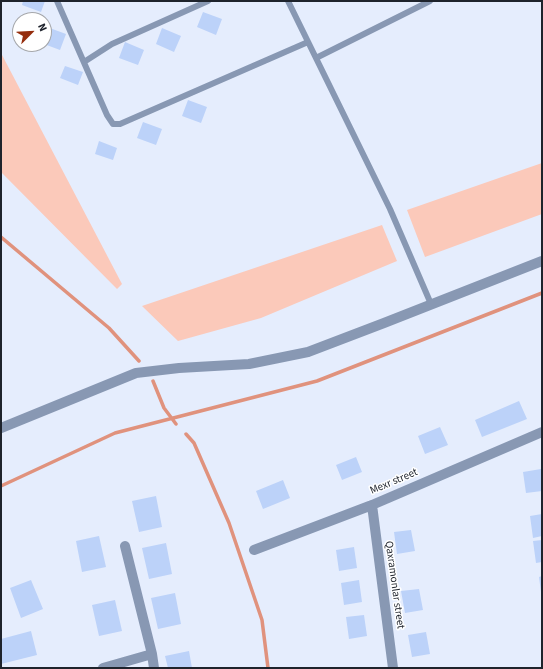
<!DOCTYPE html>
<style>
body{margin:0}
#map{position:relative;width:543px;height:669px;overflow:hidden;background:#e5edfd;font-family:"Source Sans 3",sans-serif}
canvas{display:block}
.frame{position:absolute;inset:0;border:2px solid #1e232c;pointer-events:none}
.north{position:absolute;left:12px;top:12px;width:40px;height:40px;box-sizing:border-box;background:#fff;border:1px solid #a5a7ab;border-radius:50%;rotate:66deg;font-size:11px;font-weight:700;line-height:16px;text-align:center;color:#1e232c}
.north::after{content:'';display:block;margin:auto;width:14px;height:18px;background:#952e0e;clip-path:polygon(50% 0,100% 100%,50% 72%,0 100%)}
</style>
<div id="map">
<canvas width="543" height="669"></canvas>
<div class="frame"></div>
<div class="north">N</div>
</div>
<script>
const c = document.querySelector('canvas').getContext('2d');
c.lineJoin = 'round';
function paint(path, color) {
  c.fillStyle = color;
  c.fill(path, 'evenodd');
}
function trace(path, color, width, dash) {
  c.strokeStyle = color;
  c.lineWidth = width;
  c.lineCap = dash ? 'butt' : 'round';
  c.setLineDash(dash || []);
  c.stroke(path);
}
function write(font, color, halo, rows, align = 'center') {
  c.font = font + ' "Source Sans 3",sans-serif';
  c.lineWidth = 3;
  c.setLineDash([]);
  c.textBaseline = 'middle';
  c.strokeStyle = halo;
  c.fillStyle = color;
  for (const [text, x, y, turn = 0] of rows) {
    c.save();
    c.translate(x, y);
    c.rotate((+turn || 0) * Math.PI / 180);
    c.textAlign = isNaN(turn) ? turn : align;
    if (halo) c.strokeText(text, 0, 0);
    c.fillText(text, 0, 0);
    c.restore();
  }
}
paint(new Path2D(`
 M1,53L122,284L117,289L1,172Z
 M542,163V214L425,257L407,210Z
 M382,225L397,261L261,318L178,341L142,306Z`), '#fbc9ba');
trace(new Path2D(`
 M1,237L109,328L139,361
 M153,381L164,408L176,424
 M186,434L194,443L229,523L262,620L268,668
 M1,486L115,433L317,381L542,293`), '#e0927d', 3.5);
paint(new Path2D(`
 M23,1H45L41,12L22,5Z
 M203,12L222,19L216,35L197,27Z
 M47,27L66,34L60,50L44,44V35Z
 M162,28L181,36L174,52L156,44Z
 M125,42L144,50L138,65L119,58Z
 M65,66L83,72L78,85L60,78Z
 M188,100L207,107L201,123L182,116Z
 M143,122L162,129L156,145L137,138Z
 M99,141L117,148L113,160L95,154Z
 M519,401L527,419L482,437L475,420Z
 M440,427L448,445L425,454L418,436Z
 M356,457L362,472L342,480L336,465Z
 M541,469L542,477V491L526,493L523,472Z
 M283,480L290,498L263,509L256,491Z
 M156,496L162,527L139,532L132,501Z
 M542,514V536L533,538L530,516Z
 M411,530L415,551L397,554L394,532Z
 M99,536L106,567L82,572L76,541Z
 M542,540V562L536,563L533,541Z
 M166,543L172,574L149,579L142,548Z
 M354,547L357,568L339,571L336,550Z
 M542,576V592H541L539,577Z
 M31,580L43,609L21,618L10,588Z
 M359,580L362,602L344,605L341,583Z
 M419,589L423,610L405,613L401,591Z
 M175,593L181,624L158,629L151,598Z
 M115,600L122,631L99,636L92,605Z
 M364,615L367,636L349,639L346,617Z
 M31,631L37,655L1,664V639Z
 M426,632L430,654L412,657L408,635Z
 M189,651L192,668H168L165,656Z`), '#bcd2f9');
trace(new Path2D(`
 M57,1L107,115L113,124H120L308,42
 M288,1L390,209L431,304
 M316,58L430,1
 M84,62L112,44L208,1`), '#8898b3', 6);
trace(new Path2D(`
 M1,428L136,373L179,368L249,364L308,352L384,323L542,261
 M372,505L393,668
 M125,546L152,654L154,668
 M254,550L372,505L542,432
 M103,668L152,654`), '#8898b3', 10);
write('11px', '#1e232c', '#fff', [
 ["Mexr street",394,482,-23],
 ["Qaxramonlar street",394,585,82]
]);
</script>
